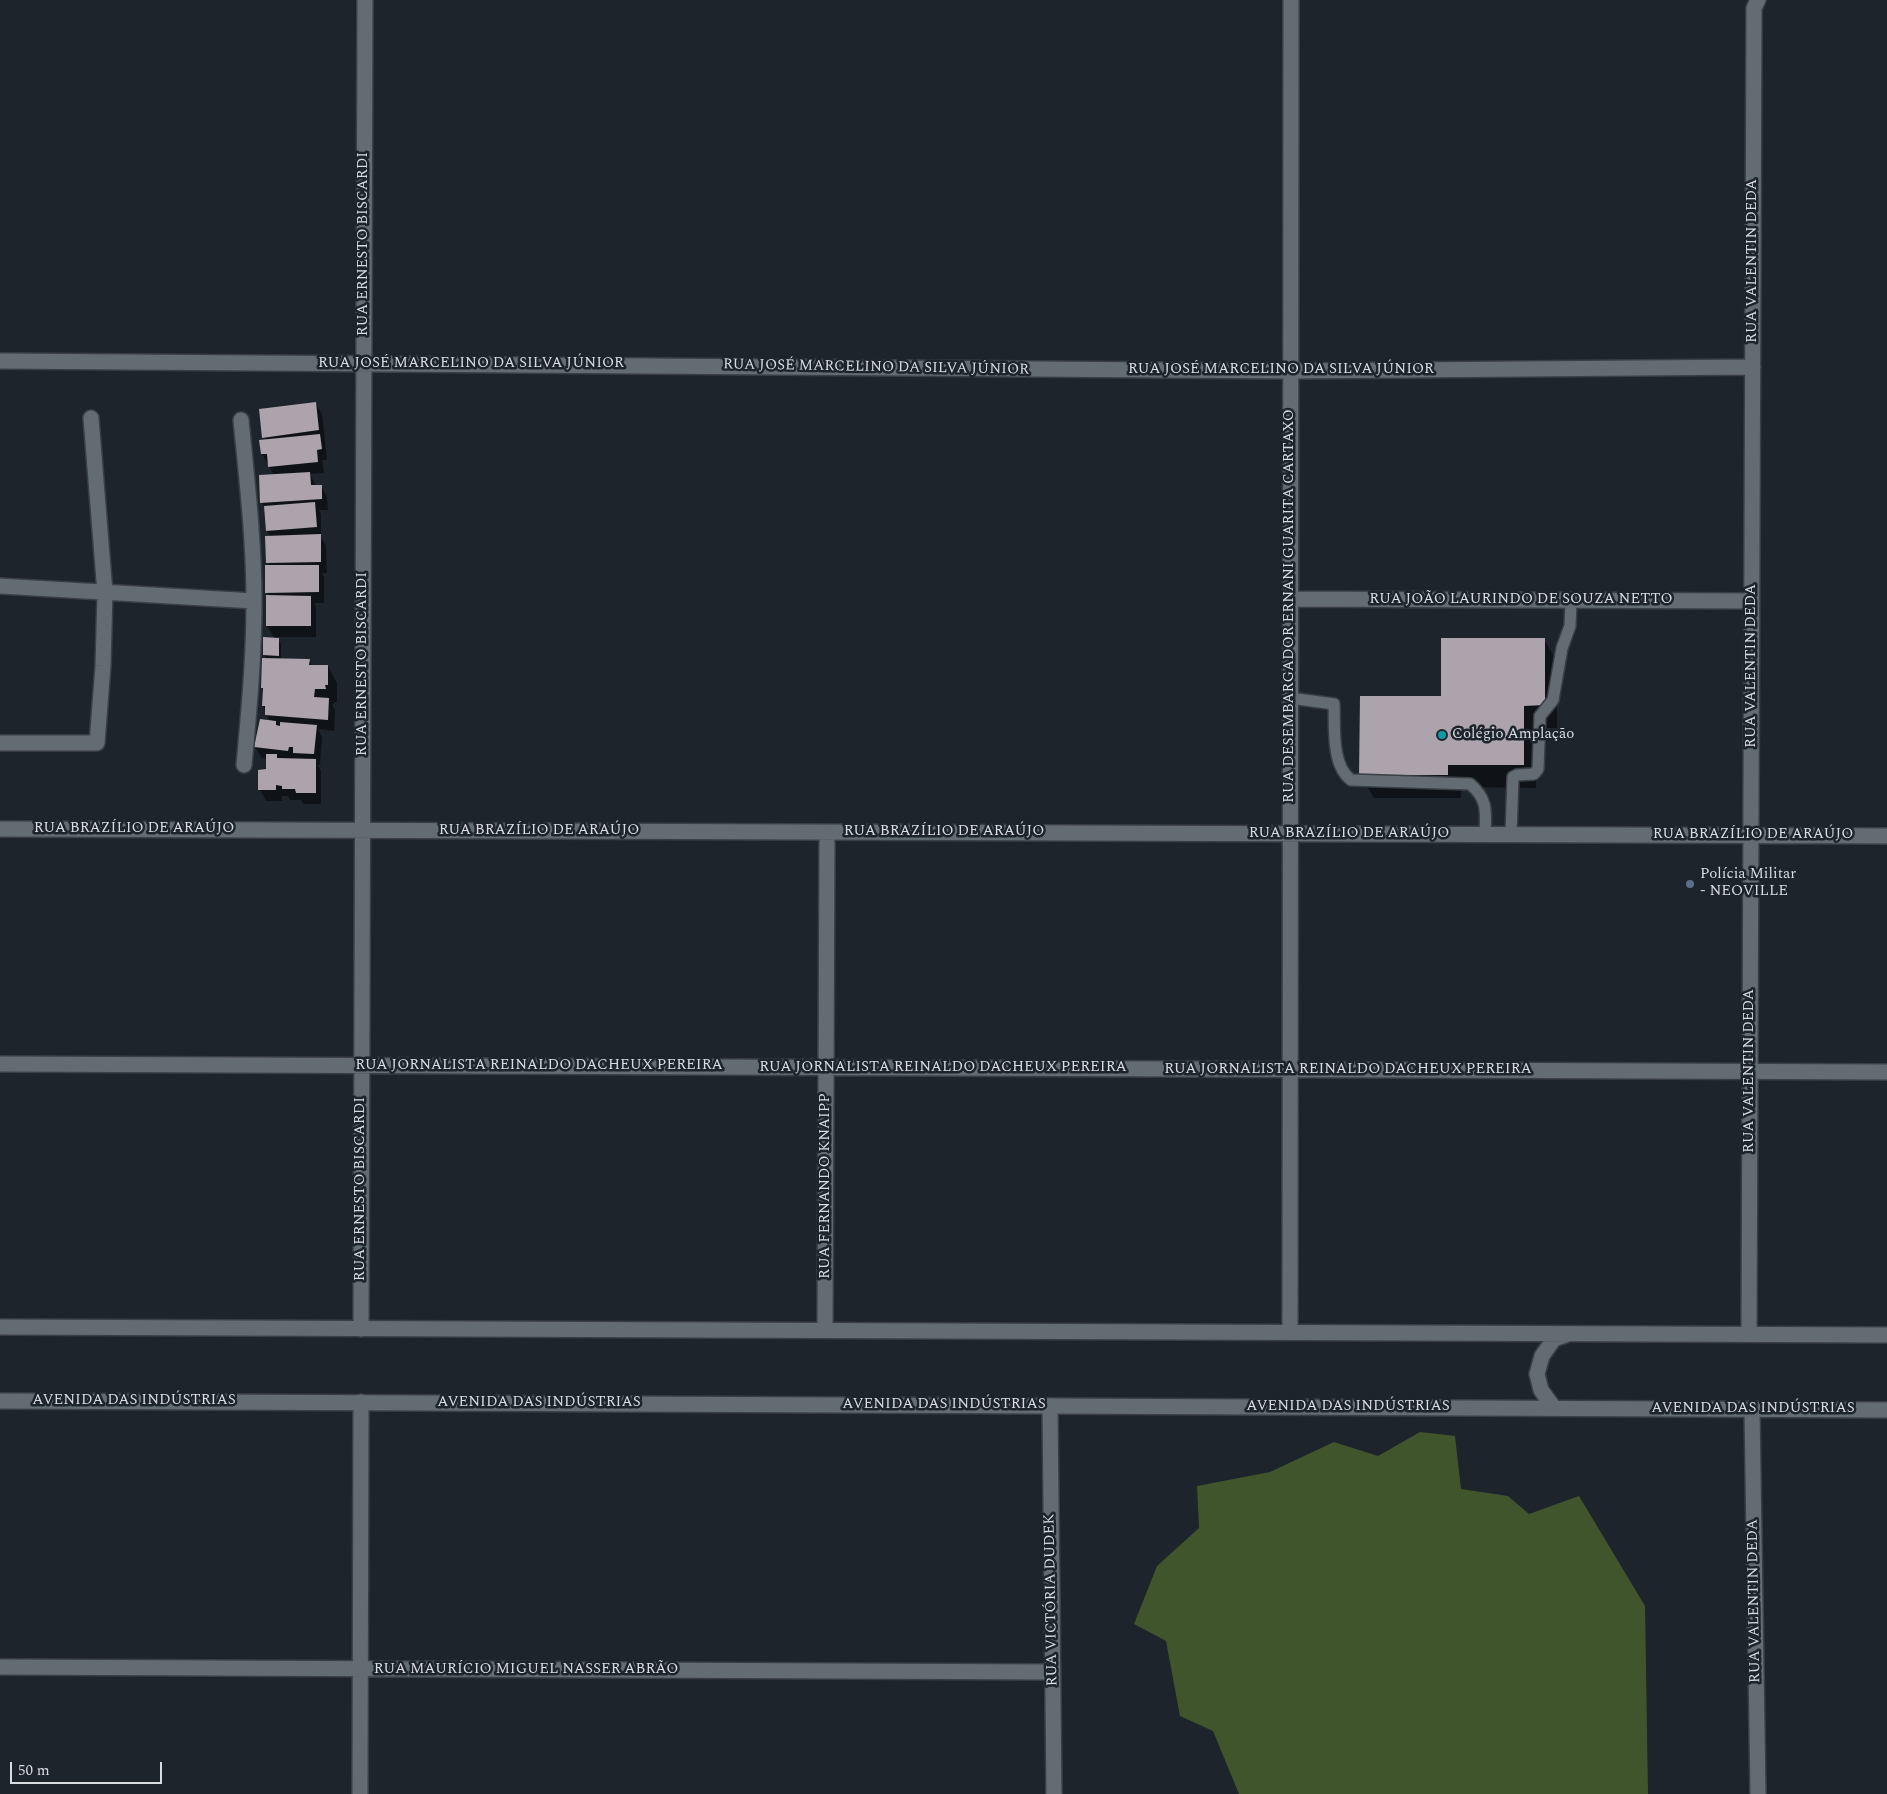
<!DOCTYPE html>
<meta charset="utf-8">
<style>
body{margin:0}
#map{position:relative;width:1887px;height:1794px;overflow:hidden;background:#1d242b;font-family:Spectral,serif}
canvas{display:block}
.scale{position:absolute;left:10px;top:1762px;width:152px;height:22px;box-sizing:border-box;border:2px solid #d8dce1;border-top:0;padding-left:6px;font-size:15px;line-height:18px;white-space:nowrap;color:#d8dce1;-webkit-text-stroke:4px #1d242b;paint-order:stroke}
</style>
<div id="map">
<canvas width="1887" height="1794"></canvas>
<div class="scale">50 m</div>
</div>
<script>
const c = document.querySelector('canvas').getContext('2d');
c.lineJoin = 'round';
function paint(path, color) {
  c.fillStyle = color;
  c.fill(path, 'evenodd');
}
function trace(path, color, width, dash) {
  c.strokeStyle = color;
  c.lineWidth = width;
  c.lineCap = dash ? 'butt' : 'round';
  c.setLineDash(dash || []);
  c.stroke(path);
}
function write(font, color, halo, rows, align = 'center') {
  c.font = font + ' Spectral,serif';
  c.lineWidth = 5;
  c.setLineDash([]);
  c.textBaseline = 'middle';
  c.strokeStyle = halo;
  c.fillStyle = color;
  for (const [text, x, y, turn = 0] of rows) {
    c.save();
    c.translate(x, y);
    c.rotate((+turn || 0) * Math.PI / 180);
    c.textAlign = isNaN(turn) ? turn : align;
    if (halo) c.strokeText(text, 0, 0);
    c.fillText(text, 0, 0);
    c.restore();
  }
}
paint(new Path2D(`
 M1420,1432L1455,1436L1461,1489L1508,1496L1529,1514L1579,1496L1645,1606L1648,1794H1239L1213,1731L1180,1716L1166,1641L1134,1624L1157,1566L1199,1528L1197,1486L1270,1472L1334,1442L1378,1456Z`), '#40552b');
paint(new Path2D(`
 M315,403L322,414L327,460H322L324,473L310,474L316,486H321L327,497L328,510H319L321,514V538L326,546L327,573H322L324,577V603H314L316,608V637H277L281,644V660H309L312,666H328L337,683V701L332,705L335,710L334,731L318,729L322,737L320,765H318L321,771V804H303L301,800H290L288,796H282V801H266L260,790L267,771L268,759L262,758L255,747L261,721L270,722L263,706L262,687L266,659L264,655V639H275L267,626L269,566L267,537H271L267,531L266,510L262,502L274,475L262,454L261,441L266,440L264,437Z
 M1544,639L1557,662V728H1536V788L1461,787V798H1374L1360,775Z`), '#0007');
paint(new Path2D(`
 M316,402L319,430L262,438L259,409Z
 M320,434L322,449L317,450L318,462L268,467L267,454H261L259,440Z
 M310,472L311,485H322V499L260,503L259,475Z
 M315,502L317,527L266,531L264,506Z
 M321,534V562L266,563L265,536Z
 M265,565H319V592L265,593Z
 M266,595L311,596V626H266Z
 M263,637L279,638V656L263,655Z
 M1441,638H1545V705L1524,706V765H1448V775H1359L1360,696H1441Z
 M262,658L310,659L309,665H328V685H325L326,689H308H315L314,697L329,698L328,720L265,715V706H262L263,688H261Z
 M260,719L276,721V725L280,726V722L317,725L314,754L293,753V747H289L288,751L254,747Z
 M266,754H277V758L316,759V793H296L295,789H282V786L276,785V790H258V770L266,769Z`), '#aca3ac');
const service = new Path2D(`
 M1290,698L1334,704C1335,727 1331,765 1351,780L1470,784C1488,799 1486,812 1485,834
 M1511,834L1513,777L1517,775L1534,774L1538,769L1540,716L1553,700L1562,648L1570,626L1571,601`);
const minor = new Path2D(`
 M0,361L1291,371L1753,367
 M241,420C247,481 254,541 254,602C254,657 249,711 244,765
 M0,586L254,601
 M1291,599L1752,601
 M0,743H97L103,666L105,593L91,418
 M0,829L1887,836
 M0,1064L1887,1072
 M361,1329L365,0
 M825,1330L827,832
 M1290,1332L1291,0
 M1749,1334L1754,8L1758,0
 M1050,1406L1054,1794
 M1752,1409L1758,1794
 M0,1667L1053,1672
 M360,1794L361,1402`);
const secondary = new Path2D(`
 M0,1327L1887,1335
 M0,1401L1887,1410
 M1554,1408L1541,1390L1537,1374L1542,1356L1554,1339L1566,1335`);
trace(service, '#393f44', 14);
trace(minor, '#393f44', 18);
trace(secondary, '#393f44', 18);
trace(service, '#636b73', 11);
trace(minor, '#636b73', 15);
trace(secondary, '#636b73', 15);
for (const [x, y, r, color] of [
 [1442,735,5,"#0f9aa8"],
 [1690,884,5,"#5c6f8a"]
]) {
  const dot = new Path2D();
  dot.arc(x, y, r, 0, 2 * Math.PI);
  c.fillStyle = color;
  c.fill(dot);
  trace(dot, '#1d242b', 2);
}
write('15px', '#d8dce1', '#1d242b', [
 ["RUA ERNESTO BISCARDI",364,244,-90],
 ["RUA VALENTIN DEDA",1753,261,-90],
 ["RUA JOSÉ MARCELINO DA SILVA JÚNIOR",471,364],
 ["RUA JOSÉ MARCELINO DA SILVA JÚNIOR",876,368,1],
 ["RUA JOSÉ MARCELINO DA SILVA JÚNIOR",1281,370],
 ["RUA JOÃO LAURINDO DE SOUZA NETTO",1521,600],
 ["RUA DESEMBARGADOR ERNANI GUARITA CARTAXO",1290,606,-90],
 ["RUA ERNESTO BISCARDI",363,664,-90],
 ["RUA VALENTIN DEDA",1752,666,-90],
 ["RUA BRAZÍLIO DE ARAÚJO",134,829],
 ["RUA BRAZÍLIO DE ARAÚJO",539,831],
 ["RUA BRAZÍLIO DE ARAÚJO",944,832],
 ["RUA BRAZÍLIO DE ARAÚJO",1349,834],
 ["RUA BRAZÍLIO DE ARAÚJO",1753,835],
 ["RUA JORNALISTA REINALDO DACHEUX PEREIRA",539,1066],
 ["RUA JORNALISTA REINALDO DACHEUX PEREIRA",943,1068],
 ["RUA JORNALISTA REINALDO DACHEUX PEREIRA",1348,1070],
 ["RUA VALENTIN DEDA",1750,1071,-90],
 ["RUA FERNANDO KNAIPP",826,1186,-90],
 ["RUA ERNESTO BISCARDI",361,1189,-90],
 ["AVENIDA DAS INDÚSTRIAS",134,1401],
 ["AVENIDA DAS INDÚSTRIAS",539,1403],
 ["AVENIDA DAS INDÚSTRIAS",944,1405],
 ["AVENIDA DAS INDÚSTRIAS",1348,1407],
 ["AVENIDA DAS INDÚSTRIAS",1753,1409],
 ["RUA VICTÓRIA DUDEK",1052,1600,-91],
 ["RUA VALENTIN DEDA",1755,1601,-91],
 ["RUA MAURÍCIO MIGUEL NASSER ABRÃO",526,1670]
]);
write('15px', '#d8dce1', '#1d242b', [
 ["Colégio Amplação",1452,735],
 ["Polícia Militar",1700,875],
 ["- NEOVILLE",1700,892]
], 'left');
</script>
